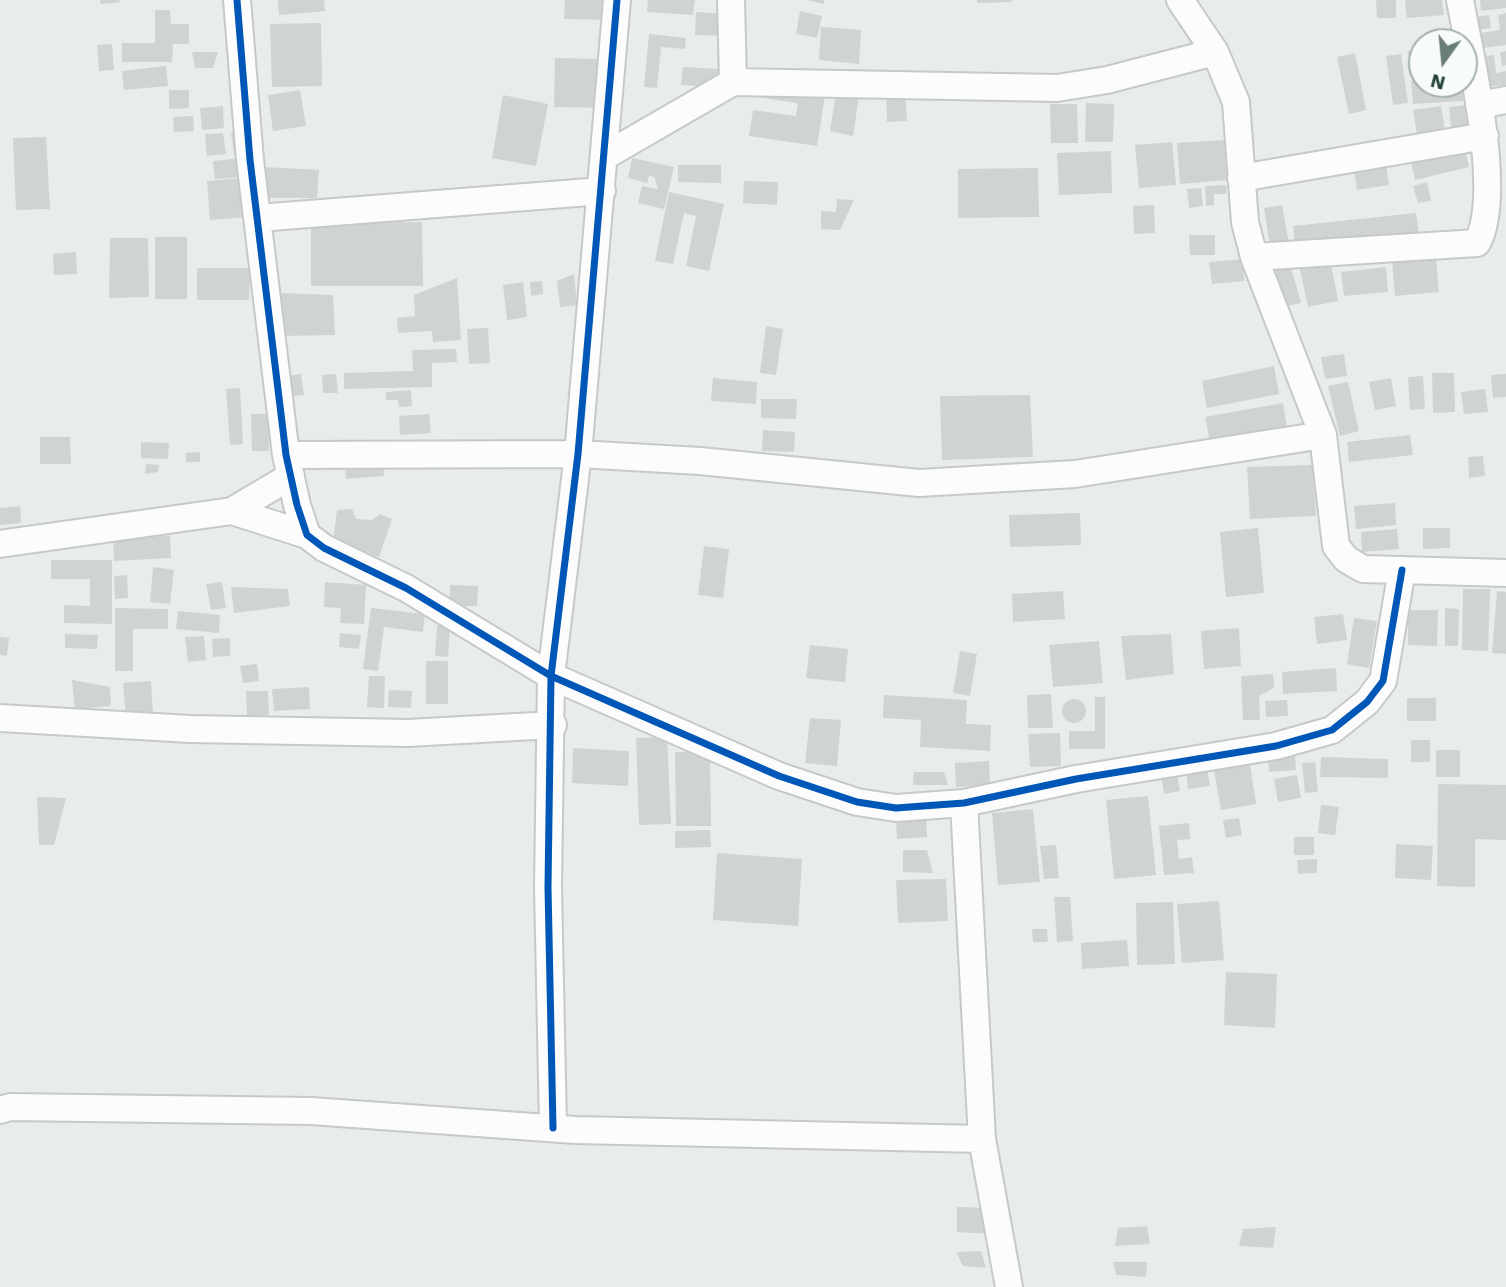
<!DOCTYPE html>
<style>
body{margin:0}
#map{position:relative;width:1506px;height:1287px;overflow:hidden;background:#e8edeb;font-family:"Work Sans",sans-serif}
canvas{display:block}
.north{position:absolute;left:1408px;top:28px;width:70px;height:70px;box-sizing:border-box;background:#f7fbf9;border:2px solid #a3b1ad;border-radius:50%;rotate:195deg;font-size:19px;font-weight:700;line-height:28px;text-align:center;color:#24423a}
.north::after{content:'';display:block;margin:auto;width:24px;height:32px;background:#697e78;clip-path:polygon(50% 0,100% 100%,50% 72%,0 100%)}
</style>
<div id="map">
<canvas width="1506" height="1287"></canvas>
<div class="north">N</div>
</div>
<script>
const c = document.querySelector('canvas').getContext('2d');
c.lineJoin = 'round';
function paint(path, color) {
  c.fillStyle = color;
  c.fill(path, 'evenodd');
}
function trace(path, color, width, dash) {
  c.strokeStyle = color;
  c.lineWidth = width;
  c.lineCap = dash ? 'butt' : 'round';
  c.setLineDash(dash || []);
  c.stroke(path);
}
paint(new Path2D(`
 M100,0H119L120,2L101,4Z
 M278,0H324L325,11L279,15Z
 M565,0H609L608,20L564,19Z
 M648,0H695L693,15L647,12Z
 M806,0H824V4Z
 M977,0H1012V2L977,3Z
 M1376,0H1396V18H1377Z
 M1405,0H1442L1444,15L1407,18Z
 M1480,0H1506V8L1481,11Z
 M155,10H170L171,24H189V44H173L172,62H122V43H155Z
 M800,11L822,16L817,38L796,34Z
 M696,12L729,14L728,36L695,35Z
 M1506,13V45L1483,48L1480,33L1500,30L1498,15Z
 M1489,15L1491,28L1479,30L1477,17Z
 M321,23L322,86L272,87L270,24Z
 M821,27L861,30L859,64L819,60Z
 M649,34L686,38L685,49L661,47L657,88L644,87Z
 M112,44L114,70L99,71L97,45Z
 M1422,50V71L1410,72L1408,51Z
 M1506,51V65L1502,66L1500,52Z
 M192,52H218L213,68H195Z
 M1355,53L1366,110L1349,114L1337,57Z
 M1401,54L1408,103L1393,105L1386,56Z
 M1494,55L1496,73L1506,71V85L1485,87L1481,56Z
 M555,58L604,59L603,108L554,107Z
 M166,66L168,86L124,90L122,71Z
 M683,67L721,69L720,87L681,85Z
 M1422,80V84H1462L1463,101L1413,104L1411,81Z
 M757,86L825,96L817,146L749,136L753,110L796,116L798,103L756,97Z
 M169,90H189V108L169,109Z
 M300,90L306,126L273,131L268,95Z
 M905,90L907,121L887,122L886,91Z
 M836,93L859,96L853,136L830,131Z
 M503,95L548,104L536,166L492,158Z
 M1086,103L1114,104L1113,142H1085Z
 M1050,104H1077L1078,143H1051Z
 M1466,105L1469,125L1451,128L1449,107Z
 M223,106L224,128L202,130L200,108Z
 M1441,106L1445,130L1417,135L1413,110Z
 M193,116L194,131L174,132L173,117Z
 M241,132L243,152L234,154L231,133Z
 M223,133L226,154L207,156L205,134Z
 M46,137L50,209L16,210L13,138Z
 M1224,140L1227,180L1180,184L1177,143Z
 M1172,142L1176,185L1139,188L1135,145Z
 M1465,149L1469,167L1415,180L1411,162Z
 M1111,151L1112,193L1059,195L1057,153Z
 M243,158L245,177L215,179L213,161Z
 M632,158L674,167L664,209L638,203L642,186L658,189L654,177L649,176L647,183L628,178Z
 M678,165H721V183L678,182Z
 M1386,165L1389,185L1357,190L1354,170Z
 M265,167L319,170L317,198H266Z
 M1038,168L1039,217L958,218V169Z
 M243,178L246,217L210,220L207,181Z
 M744,181L778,182L777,205L743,203Z
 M1427,182L1431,201L1418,203L1413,186Z
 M1226,185L1227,194H1214V205L1206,206L1205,186Z
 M1201,188L1203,206L1189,208L1187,189Z
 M669,192L724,204L709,271L686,266L696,216L684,213L673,264L655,261Z
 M837,199L854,200L840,230L821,229V211L836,212Z
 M1154,205L1155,233L1134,234L1133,206Z
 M1282,205L1289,244L1270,247L1264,208Z
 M1416,213L1419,233L1295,247L1293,226Z
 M422,222L423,286H311V223Z
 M1189,235H1215V255H1190Z
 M155,237H187V299H155Z
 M110,238H148L149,297L109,298Z
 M76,252L77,274L54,275L53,254Z
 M1436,258L1439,292L1395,296L1392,261Z
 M1243,259L1244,281L1212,284L1209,262Z
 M1330,259L1338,301L1308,307L1299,265Z
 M1290,264L1301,303L1286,306L1275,268Z
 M1386,267L1388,292L1344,296L1341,272Z
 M197,268H250L249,300H197Z
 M574,274L577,305L560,307L557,281Z
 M457,278L461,340L433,342L432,331L398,333L397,318L415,316L414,295Z
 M542,281L543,294L531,296L530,282Z
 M523,282L527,317L507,320L503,285Z
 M281,293L333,295L335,335L281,336Z
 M766,326L783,329L776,375L760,373Z
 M488,328L490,363L469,364L467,329Z
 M456,349L457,362L432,363V387L344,389V373L413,371L412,350Z
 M1344,354L1347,376L1325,379L1321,357Z
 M1274,366L1279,394L1207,408L1202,381Z
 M1432,373H1454L1455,412L1433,413Z
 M301,374L304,395L288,397L285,376Z
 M336,374L338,393H323L322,375Z
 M1506,374V397L1493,398L1491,375Z
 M1423,376L1425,409L1410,410L1408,377Z
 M713,378L757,382L756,404L711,401Z
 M1391,378L1396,406L1375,410L1369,382Z
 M1348,382L1359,431L1340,436L1328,386Z
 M240,388L243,444L230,445L226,389Z
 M1485,389L1488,412L1464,414L1461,392Z
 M411,390L412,406L399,407L398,400H386V392Z
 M1030,395L1033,457L942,460L940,396Z
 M761,399H797L796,419L761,418Z
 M1283,403L1287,428L1210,442L1205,417Z
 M251,414H268L269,451H252Z
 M429,414L431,433L400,435L399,416Z
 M763,430L795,432L794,452L762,451Z
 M1410,435L1413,455L1349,462L1347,442Z
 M40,437H70L71,464H40Z
 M141,442L169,443L168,459L141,458Z
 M200,452V462H186V453Z
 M1483,456L1485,476L1469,478L1468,457Z
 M383,462L384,476L346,479L345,465Z
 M146,464L159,465L158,472L145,474Z
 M1313,465L1316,516L1250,519L1247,467Z
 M1395,503L1396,525L1356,529L1354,506Z
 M20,506L21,523L0,525V508Z
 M352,509L356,519L372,520L380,514L392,519L379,557L333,542L337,510Z
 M1080,513L1081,545L1010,547L1009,515Z
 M1258,528L1264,593L1226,597L1220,532Z
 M1423,528H1450V548L1423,549Z
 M1397,529L1399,549L1362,552L1361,532Z
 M170,536L171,558L114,561L113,538Z
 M704,546L729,549L723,598L698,595Z
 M51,560H112V624L64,623V605L90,606V579H51Z
 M153,567L174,570L170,604L150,602Z
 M127,575L128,598L115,599L114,576Z
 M222,582L226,608L211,610L206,584Z
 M325,582L366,585L364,624L340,623L341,608L324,607Z
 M450,585L478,586L477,606H450Z
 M231,587L288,589L290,606L234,613Z
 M1463,589H1490L1488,651L1462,650Z
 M1063,591L1065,619L1013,622L1012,594Z
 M1497,591L1506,592V654L1492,653Z
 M115,608L168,609V629H133V671H115Z
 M371,608L425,614L423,632L384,627L378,671L363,669Z
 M1445,608L1459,609L1458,646H1445Z
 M1408,610H1438L1437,646L1408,645Z
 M178,611L220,615L219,633L176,629Z
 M1343,614L1347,640L1317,644L1314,617Z
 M1354,618L1377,621L1369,668L1347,664Z
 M437,626L450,627L448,657L435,656Z
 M1239,628L1241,666L1204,669L1201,631Z
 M340,633L361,635L359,649L339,647Z
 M65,634L98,635L97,649L65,648Z
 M1171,634L1174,674L1126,680L1121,636Z
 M204,636L206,660L188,662L185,637Z
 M0,637L9,638L7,656L0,655Z
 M230,638V656L213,657L212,639Z
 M1099,641L1103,683L1053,687L1049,645Z
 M810,645L848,649L845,682L806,678Z
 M960,651L977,654L970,696L953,693Z
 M426,661H448V704H426Z
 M257,664L259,681L243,683L240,666Z
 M1336,668L1337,691L1283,694L1282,672Z
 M1273,674L1274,688L1259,696L1260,720H1243L1241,676Z
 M369,676H385L384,708L367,707Z
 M72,680L110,687L111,706L75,709Z
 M151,681L153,714L126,717L123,683Z
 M309,687L310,709L274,711L272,689Z
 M389,690L412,691L411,708L388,707Z
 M246,691H268L269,715L247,716Z
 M1051,694L1053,728H1028L1027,695Z
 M884,695L967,700L966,724L991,725L990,751L920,747L921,720L883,718Z
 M1095,697H1105V749H1069V731H1095Z
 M1407,698H1436V721H1407Z
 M1062 711a12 12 0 1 1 24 0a12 12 0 1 1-24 0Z
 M1287,700L1288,716L1266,717L1265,701Z
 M810,718L841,720L837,766L805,763Z
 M1060,733L1061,766L1030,767L1028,734Z
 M667,737L671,824L639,825L636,738Z
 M1411,740H1430V762H1411Z
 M573,748L629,751L628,786L572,783Z
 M1436,750H1460V777H1436Z
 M675,752H710L711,826H676Z
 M1295,755L1296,770L1269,772L1268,757Z
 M1321,757L1388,759V778L1320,777Z
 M989,761L990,785L956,787L955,763Z
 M1315,762L1318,792L1305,793L1302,763Z
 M1250,764L1256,804L1221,810L1214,770Z
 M1207,768L1210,786L1188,789L1186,772Z
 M914,772H944L948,785H913Z
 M1177,773L1180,791L1164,794L1161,776Z
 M1297,775L1301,798L1278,802L1274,779Z
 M1438,784L1506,785V840L1475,839V887L1437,886Z
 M1148,796L1156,875L1114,879L1106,800Z
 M37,797L66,798L54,845H39Z
 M1321,805L1339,807L1335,835L1318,833Z
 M1033,809L1040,882L998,885L992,813Z
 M926,816L927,837L897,839L896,817Z
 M1239,818L1242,835L1226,838L1223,820Z
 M1189,823L1190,839L1177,840L1179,859L1192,857L1194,873L1164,875L1159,826Z
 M710,830L711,847L675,848V831Z
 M1294,837H1314V855H1294Z
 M1396,844L1433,846L1431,880L1395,878Z
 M1056,845L1059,878L1044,879L1040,846Z
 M903,850H927L933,873L903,872Z
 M717,853L802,859L798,926L713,920Z
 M1317,859V873L1298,874L1297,860Z
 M946,879L948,921L898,923L896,880Z
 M1054,897H1070L1073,941L1057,942Z
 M1219,901L1224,960L1182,963L1177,904Z
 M1173,902L1175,964L1137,965L1136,903Z
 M1032,929H1047L1048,942H1033Z
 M1127,940L1129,966L1082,969L1081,943Z
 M1226,972L1277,974L1275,1028L1224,1025Z
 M957,1207L996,1208L991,1234L957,1232Z
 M1147,1226L1150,1244L1115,1246L1118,1228Z
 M1276,1227L1273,1248L1239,1246L1243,1229Z
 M981,1251L986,1268L963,1266L956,1252Z
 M1113,1262H1147L1146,1277L1116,1275Z`), '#cfd4d2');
const minor = new Path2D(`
 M237,0L250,160L286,455L297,505L307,535L324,548L406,588L551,676L779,776L857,802L896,808L964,803L1076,779L1276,746L1332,730L1367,702L1383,681L1402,570
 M731,0L733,82
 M1180,0L1215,52L1236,102L1245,222L1254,257L1323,435L1336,546L1346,559L1363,569L1506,573
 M1479,105L1506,100
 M605,156L733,82L1057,88L1107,80L1215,52
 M1241,178L1485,136
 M258,218L602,191
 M1254,257L1477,243C1504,194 1470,56 1460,0
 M286,455L578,454L700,461L919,483L1075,474L1323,435
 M232,511L307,535
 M0,544L232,511L291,476
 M0,718L190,729L408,733L553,725
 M964,803L982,1139L1009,1287
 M0,1110L10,1107L311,1111L575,1130L982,1139
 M553,1128L548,887L551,676L578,454L617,0`);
trace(minor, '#c5cac8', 30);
trace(minor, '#fcfcfc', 26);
trace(new Path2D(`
 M237,0L250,160L286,455L297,505L307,535L324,548L406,588L551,676L779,776L857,802L896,808L964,803L1076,779L1276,746L1332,730L1367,702L1383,681L1402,570
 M553,1128L548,887L551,676L578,454L617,0`), '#0057b8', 7);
</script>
